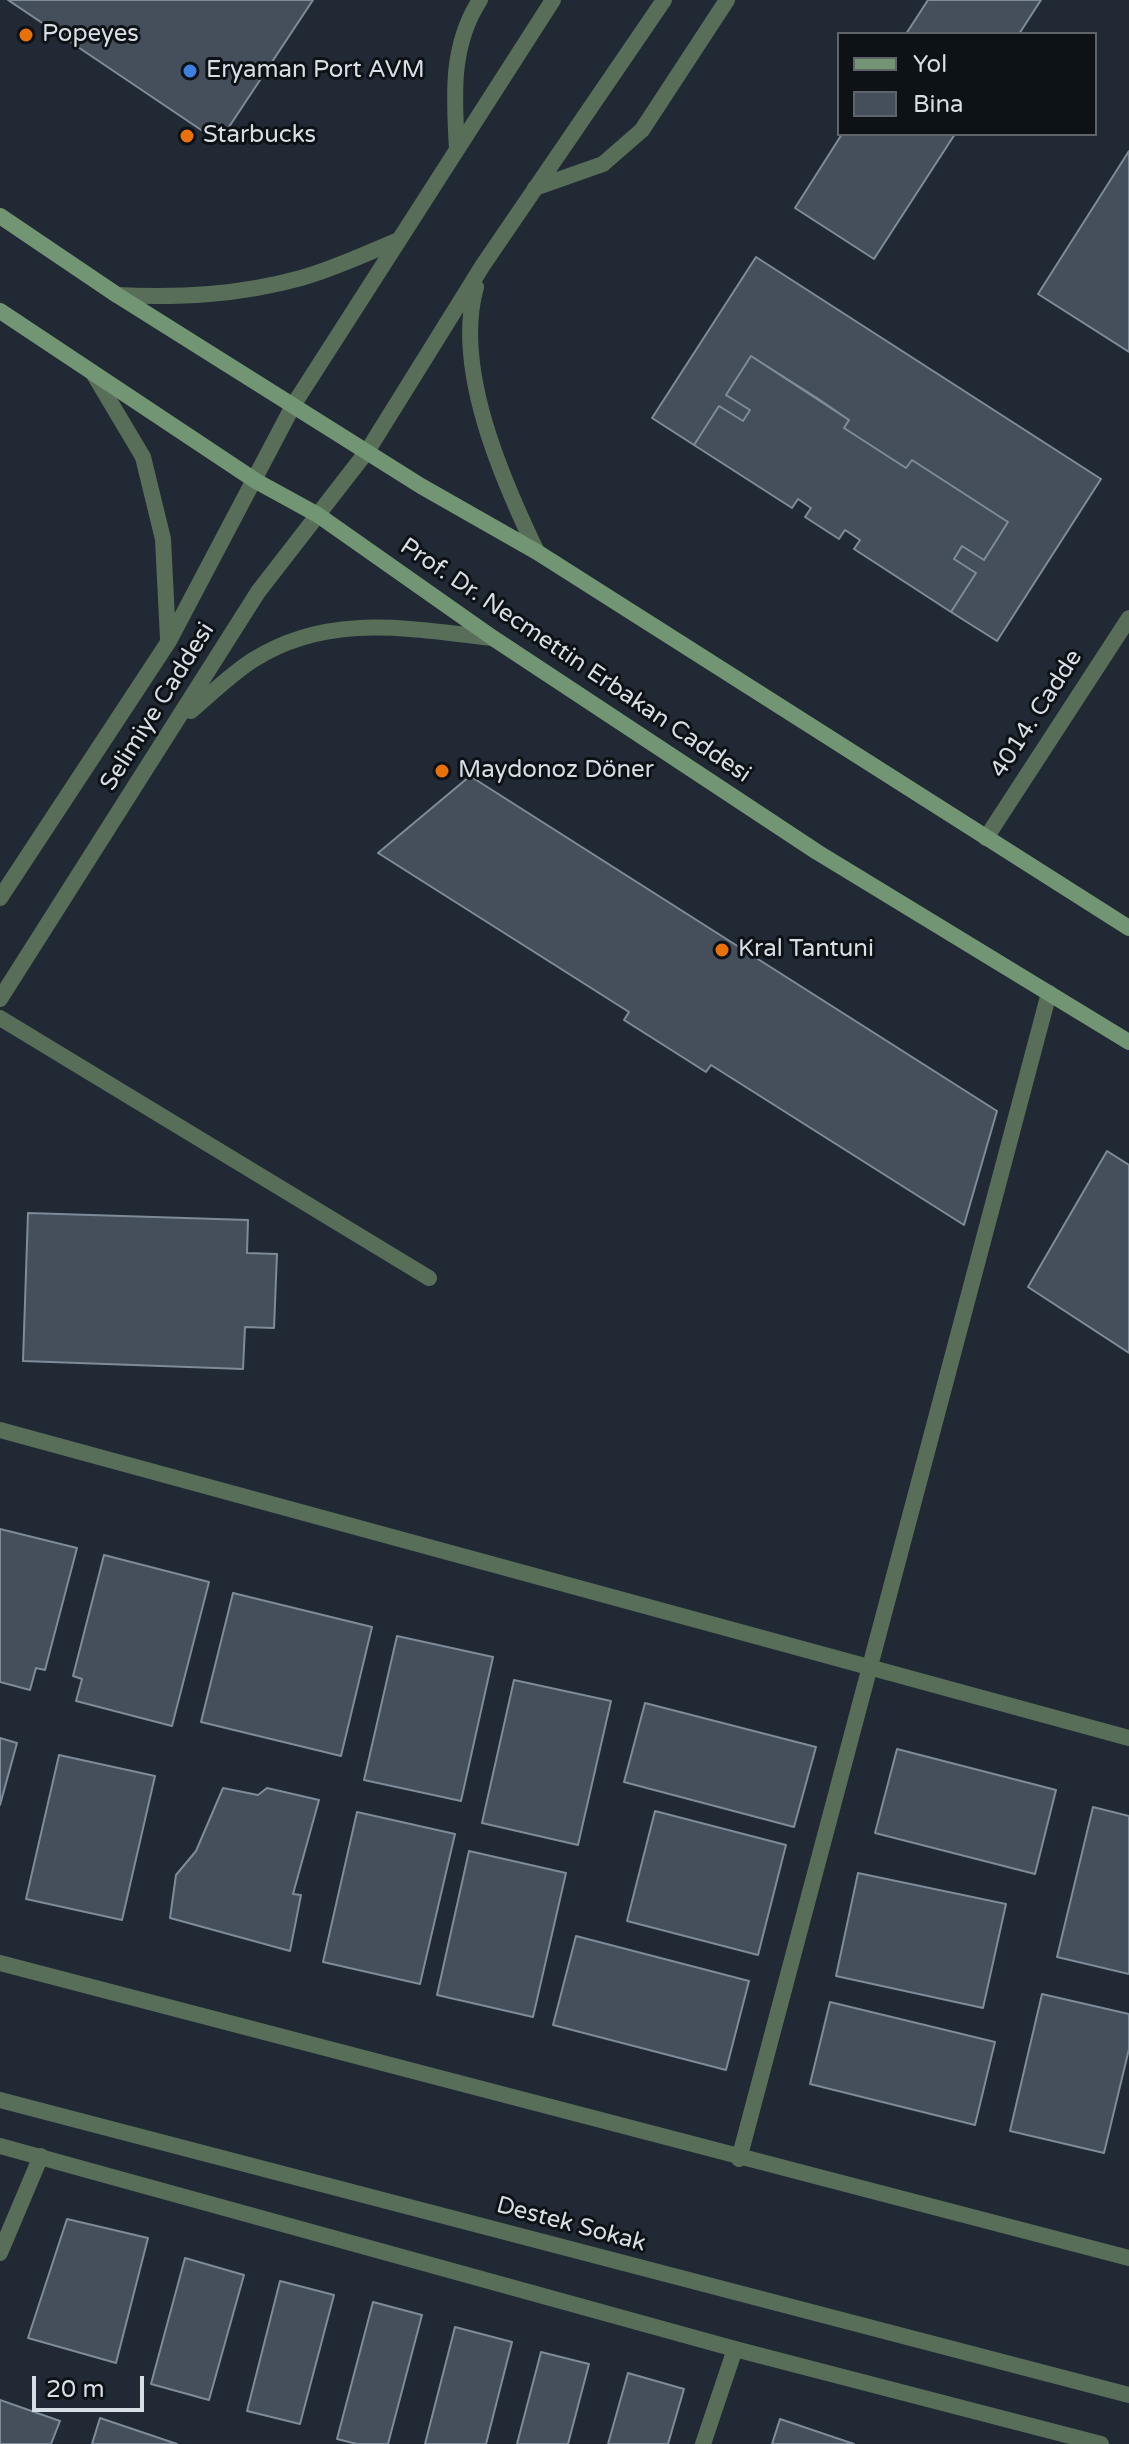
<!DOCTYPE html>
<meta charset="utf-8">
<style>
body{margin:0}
#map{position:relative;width:1129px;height:2444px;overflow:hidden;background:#202934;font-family:"Varela Round",sans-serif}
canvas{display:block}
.legend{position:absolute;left:837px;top:32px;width:260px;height:104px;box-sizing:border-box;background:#0d1216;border:2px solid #5e6469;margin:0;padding:10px 14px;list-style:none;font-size:24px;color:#d8dee5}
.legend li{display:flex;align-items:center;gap:16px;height:40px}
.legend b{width:40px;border:2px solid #5e6469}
.scale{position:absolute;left:32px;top:2376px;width:112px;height:36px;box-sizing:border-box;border:4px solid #d8dee5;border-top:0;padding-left:10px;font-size:24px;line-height:28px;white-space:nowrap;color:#d8dee5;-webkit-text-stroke:6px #0d1216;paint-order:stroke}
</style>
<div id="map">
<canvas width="1129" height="2444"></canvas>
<ul class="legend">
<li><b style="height:10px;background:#729673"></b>Yol</li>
<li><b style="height:22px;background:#444f5b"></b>Bina</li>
</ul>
<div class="scale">20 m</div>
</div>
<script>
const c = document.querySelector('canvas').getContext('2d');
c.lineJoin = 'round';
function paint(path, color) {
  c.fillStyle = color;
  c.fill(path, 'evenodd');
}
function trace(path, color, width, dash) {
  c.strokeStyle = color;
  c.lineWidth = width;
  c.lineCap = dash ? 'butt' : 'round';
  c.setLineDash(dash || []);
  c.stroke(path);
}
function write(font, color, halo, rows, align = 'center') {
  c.font = font + ' "Varela Round",sans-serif';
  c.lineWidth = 6;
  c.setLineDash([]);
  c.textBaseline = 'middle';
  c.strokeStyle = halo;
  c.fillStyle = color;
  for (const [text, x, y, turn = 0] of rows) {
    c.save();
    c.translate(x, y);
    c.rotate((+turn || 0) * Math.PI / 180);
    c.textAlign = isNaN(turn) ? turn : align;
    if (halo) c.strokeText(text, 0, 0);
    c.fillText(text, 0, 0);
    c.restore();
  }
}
const building = new Path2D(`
 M8,0H313L219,142Z
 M928,0H1041L1019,34H906Z
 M842,134H955L874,259L795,208Z
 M1129,151V352L1038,294Z
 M756,257L1101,479L997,641L951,612L976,573L954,559L962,546L984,560L1008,522L912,460L906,468L844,428L849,420L817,398L751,356L726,395L750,410L743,421L719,406L694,445L652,418Z
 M751,356L849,420L844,428L906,468L912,460L1008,522L984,560L962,546L954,559L976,573L951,612L854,549L860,540L845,530L839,539L805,517L811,508L798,499L792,508L694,445L719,406L743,421L750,410L726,395Z
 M470,776L997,1111L964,1225L711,1065L706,1072L624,1020L629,1012L378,853Z
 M1107,1151L1129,1165V1353L1028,1287Z
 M28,1213L248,1220L247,1253L277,1254L274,1328L245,1327L243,1369L23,1361Z
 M0,1529L77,1548L45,1670L36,1668L30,1690L0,1682Z
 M104,1555L209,1582L172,1726L76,1701L82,1679L73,1676Z
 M233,1593L372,1627L341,1756L201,1722Z
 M397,1636L493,1657L461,1801L364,1780Z
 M514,1680L611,1701L578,1845L482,1823Z
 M645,1703L816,1747L794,1827L624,1782Z
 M0,1738L17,1743L0,1805Z
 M897,1749L1056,1790L1035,1874L875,1833Z
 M59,1755L155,1776L122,1920L26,1899Z
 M223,1788L258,1795L267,1788L319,1800L293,1894L301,1895L290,1951L170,1918L176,1875L196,1851Z
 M1093,1807L1129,1816V1974L1057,1957Z
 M655,1811L786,1845L758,1955L627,1921Z
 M357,1812L455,1834L420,1984L323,1962Z
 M469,1851L566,1873L533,2017L437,1995Z
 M858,1873L1006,1904L983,2008L836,1976Z
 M576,1936L749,1981L726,2070L553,2025Z
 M1042,1994L1129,2014V2049L1104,2153L1010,2131Z
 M830,2002L995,2042L975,2125L810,2084Z
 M67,2219L148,2238L116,2363L28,2338Z
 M185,2258L244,2275L209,2400L151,2384Z
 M280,2281L334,2295L300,2424L247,2411Z
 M373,2302L422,2315L388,2444H357L337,2439Z
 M455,2327L512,2342L486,2444H425Z
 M541,2352L589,2364L568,2444H517Z
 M628,2373L684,2389L668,2444H608Z
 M0,2400L60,2421L51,2444H0Z
 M100,2418L177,2444H92Z
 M780,2419L854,2444H772Z`);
paint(building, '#444f5b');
trace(building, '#7f8b98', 2);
trace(new Path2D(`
 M457,149C454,97 450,46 480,0
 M535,188L603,164L642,130L727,0
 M476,287C453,368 502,479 537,552
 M117,295C180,298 239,295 301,278C334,269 367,253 399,240
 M294,404L553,0
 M368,450L483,265L664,0
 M986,838L1129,618
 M0,1018L429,1278
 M0,1430L1129,1738
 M0,1963L1129,2258
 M739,2159L1049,993
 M0,2253L41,2156
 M703,2444L735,2349`), '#586e59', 16);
trace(new Path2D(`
 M93,373L143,457L163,539L168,639
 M191,711C211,694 231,674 253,660C329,612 410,629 493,638
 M0,898L169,641L294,404
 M0,999L258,592L368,450
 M0,2100L1129,2395
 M0,2146L735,2349L1101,2444`), '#586e59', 16);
trace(new Path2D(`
 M0,216L117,295L421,486L537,552L1129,928
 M0,311L256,481L318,515L493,638L817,852L1129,1042`), '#729673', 16);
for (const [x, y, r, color] of [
 [26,35,8,"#e8710a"],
 [190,71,8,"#3f7fe0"],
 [187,136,8,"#e8710a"],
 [442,771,8,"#e8710a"],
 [722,950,8,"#e8710a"]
]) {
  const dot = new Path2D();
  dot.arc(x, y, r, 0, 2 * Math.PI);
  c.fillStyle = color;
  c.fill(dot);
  trace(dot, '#0d1216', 3);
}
write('24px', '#d8dee5', '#0d1216', [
 ["Popeyes",42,35],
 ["Eryaman Port AVM",206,71],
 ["Starbucks",203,136],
 ["Maydonoz Döner",458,771],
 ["Kral Tantuni",738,950]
], 'left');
write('24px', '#d8dee5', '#0d1216', [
 ["Prof. Dr. Necmettin Erbakan Caddesi",575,661,34],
 ["Selimiye Caddesi",158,707,-58],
 ["4014. Cadde",1037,714,-57],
 ["Destek Sokak",571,2225,15]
]);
</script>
